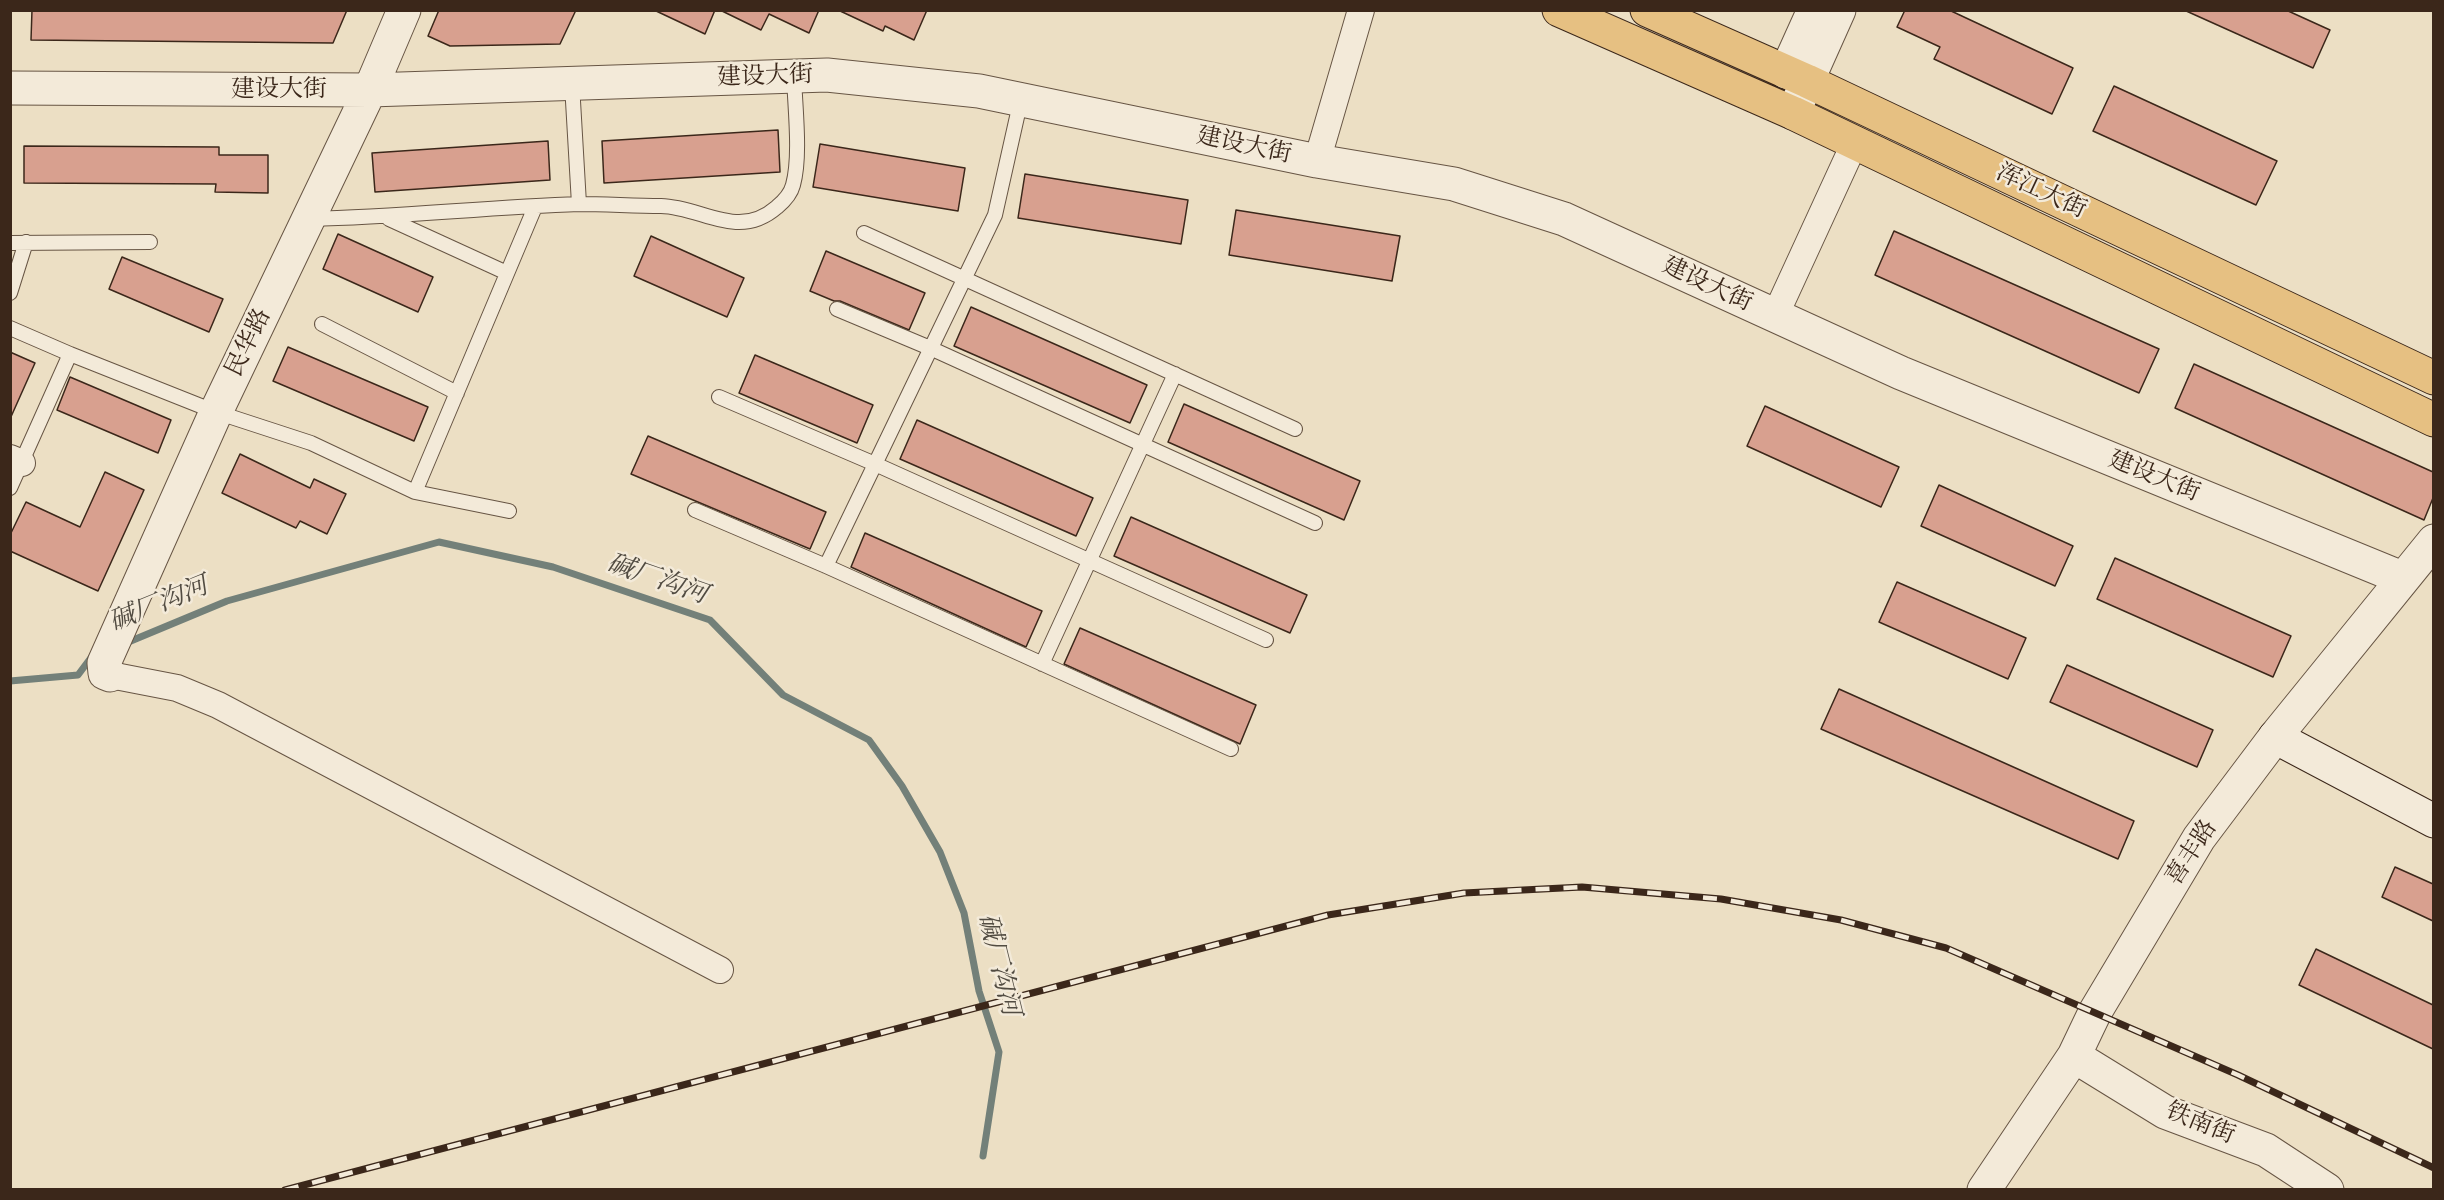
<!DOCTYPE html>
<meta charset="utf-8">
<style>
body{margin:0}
#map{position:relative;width:2444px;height:1200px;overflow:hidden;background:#ecdfc4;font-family:"IM FELL Great Primer",serif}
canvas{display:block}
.frame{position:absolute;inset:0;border:12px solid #3b271a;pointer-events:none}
</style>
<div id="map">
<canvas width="2444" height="1200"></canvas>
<div class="frame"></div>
</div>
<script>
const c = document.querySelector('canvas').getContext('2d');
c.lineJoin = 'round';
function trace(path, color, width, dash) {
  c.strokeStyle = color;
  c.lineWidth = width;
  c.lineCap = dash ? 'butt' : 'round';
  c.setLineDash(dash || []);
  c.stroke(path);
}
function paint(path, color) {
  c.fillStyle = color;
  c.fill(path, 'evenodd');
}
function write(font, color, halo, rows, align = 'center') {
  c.font = font + ' "IM FELL Great Primer","Noto Serif SC",serif';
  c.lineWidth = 5;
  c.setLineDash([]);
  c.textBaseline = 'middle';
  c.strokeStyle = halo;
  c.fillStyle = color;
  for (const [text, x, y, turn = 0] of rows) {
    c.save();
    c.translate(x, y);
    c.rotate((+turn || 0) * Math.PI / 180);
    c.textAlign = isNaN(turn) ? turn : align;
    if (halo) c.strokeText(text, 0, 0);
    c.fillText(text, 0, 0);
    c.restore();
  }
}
trace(new Path2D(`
 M126,643L227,601L439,542L553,567L710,620L783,695L869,740L902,786L940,852L964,913L979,991L999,1052L983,1156
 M10,681L78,675L93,655`), '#738079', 7);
const building = new Path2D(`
 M32,10H347L333,43L31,40Z
 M439,10H576L560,44L450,46L428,36Z
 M654,10H715L705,34Z
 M720,10H819L809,33L769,14L761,30Z
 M838,10H927L914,40L885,26L883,31Z
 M1905,10H1949L2073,68L2052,114L1934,59L1940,47L1897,27Z
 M2184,10H2286L2330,30L2313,68Z
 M2114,86L2277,161L2256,205L2093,131Z
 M778,130L780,172L604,183L602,141Z
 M548,141L550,180L375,192L372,153Z
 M820,144L965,168L958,211L813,187Z
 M24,146L219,147V155H268V193L215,192L216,184L24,183Z
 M1025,174L1188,200L1181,244L1018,218Z
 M1236,210L1400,236L1392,281L1229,255Z
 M1894,231L2159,349L2139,393L1875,275Z
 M338,234L433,277L418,312L323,269Z
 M651,236L744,278L727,317L634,276Z
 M826,251L925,293L909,330L840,301H834L810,291Z
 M122,257L223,299L209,332L109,289Z
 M971,307L1147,385L1130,423L954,346Z
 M288,347L428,407L414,441L273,381Z
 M10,352L35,363L10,419Z
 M755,355L873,405L857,443L739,393Z
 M2194,364L2433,472V498L2424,520L2175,408Z
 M70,377L171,420L158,453L57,410Z
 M1184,404L1360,481L1344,520L1168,442Z
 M1765,406L1899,467L1881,507L1747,446Z
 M917,420L1093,498L1076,536L900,459Z
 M648,436L826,512L810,549L631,474Z
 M240,454L310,488L314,479L346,494L327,534L300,521L296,528L222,493Z
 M105,472L144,490L98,591L10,551V535L26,502L80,527Z
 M1939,485L2073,546L2055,586L1921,526Z
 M1131,517L1307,595L1290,633L1114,556Z
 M865,533L1042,611L1026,647L851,567Z
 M2115,558L2291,636L2273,677L2097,599Z
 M1897,582L2026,638L2008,679L1879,622Z
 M1080,628L1256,705L1240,744L1064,664Z
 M2067,665L2213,730L2197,767L2050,702Z
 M1839,689L2134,821L2118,859L1821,729Z
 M2395,867L2433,884V921L2382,897Z
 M2316,949L2433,1005V1049L2299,985Z`);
paint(building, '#d8a08f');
trace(building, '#3b271a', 1.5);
const service = new Path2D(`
 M572,84L579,204
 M311,219C400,217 489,207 579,204C606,204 634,206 661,206C703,207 738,241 777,207C783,202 791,193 793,185C801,156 795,108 794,76
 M389,219L507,273
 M864,233L1295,429
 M10,243L150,242
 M10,293L26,242
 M837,309L930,348L1315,523
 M322,324L457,393
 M10,328L70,354L10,488
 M70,354L216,412L311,443L415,492L535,207
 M719,397L875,464L1266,640
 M415,492L509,511
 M695,510L826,566L1231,749
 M826,566L995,215L1021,99
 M1042,664L1175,374`);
const minor = new Path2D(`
 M1317,161L1361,10
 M1775,316L1855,142
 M10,458L22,463
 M110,675L177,688L218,705L720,970`);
const tertiary = new Path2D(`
 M1786,72L1814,10
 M10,88L370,90L827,75L979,91L1317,161L1454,184L1564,219L1901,373L2402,578
 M1793,113L1839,10
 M110,675L105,673L104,663L216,412L370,90L404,10
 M2074,1056L2165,1112L2266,1150L2327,1190
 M1984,1190L2074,1056L2095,1012L2199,838L2275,737L2434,541`);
const secondary = new Path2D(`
 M2275,737L2434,821`);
const primary = new Path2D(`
 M1559,10L1793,113L2434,420
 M1647,10L1807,81L2434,378`);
trace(service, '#675544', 16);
trace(minor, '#675544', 28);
trace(tertiary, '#675544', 35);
trace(secondary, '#3b271a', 35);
trace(primary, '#3b271a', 35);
trace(service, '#f3ead9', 14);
trace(minor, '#f3ead9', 26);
trace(tertiary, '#f3ead9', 33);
trace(secondary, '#f3ead9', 33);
trace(primary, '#e6c082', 33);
const rail = new Path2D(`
 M285,1190L1328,915L1464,893L1582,887L1721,899L1841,920L1946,948L2238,1075L2434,1168`);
trace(rail, '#3b271a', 7);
trace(rail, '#f3ead9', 4.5, [14]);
write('24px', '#3b271a', '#f3ead9', [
 ["建设大街",765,77,-2],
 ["建设大街",279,90],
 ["建设大街",1244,146,12],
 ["浑江大街",2041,192,25],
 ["建设大街",1707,285,25],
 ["民华路",249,343,-64],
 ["建设大街",2154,477,22],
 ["喜丰路",2192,853,-57],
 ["铁南街",2200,1124,22]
]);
write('italic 26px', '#524c42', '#f3ead9', [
 ["碱厂沟河",657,580,19],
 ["碱厂沟河",159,605,-22],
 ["碱厂沟河",998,965,76]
]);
</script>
